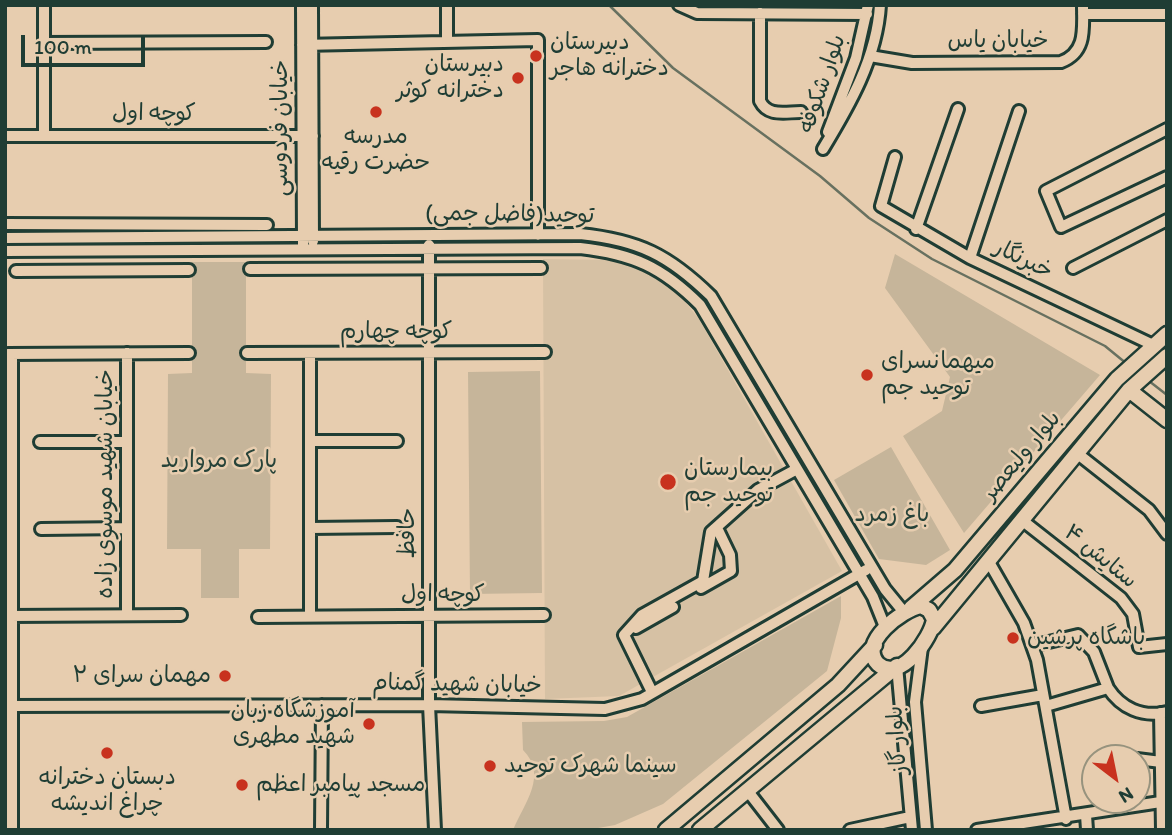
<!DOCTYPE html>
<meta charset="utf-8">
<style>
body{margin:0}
#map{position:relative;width:1172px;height:835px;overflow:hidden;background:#e7cdaf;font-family:Itim,sans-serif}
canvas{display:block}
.frame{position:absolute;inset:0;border:7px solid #1f3d34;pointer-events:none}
.north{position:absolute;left:1081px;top:744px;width:70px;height:70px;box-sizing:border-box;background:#e7cdaf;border:2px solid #97937e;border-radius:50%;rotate:148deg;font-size:19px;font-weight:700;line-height:28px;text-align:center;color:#1f3d34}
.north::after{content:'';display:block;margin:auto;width:24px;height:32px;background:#c8321e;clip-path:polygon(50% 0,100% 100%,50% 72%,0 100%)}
.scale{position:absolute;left:21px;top:35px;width:124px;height:32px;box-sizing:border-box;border:4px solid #1f3d34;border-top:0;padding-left:9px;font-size:21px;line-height:24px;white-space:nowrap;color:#1f3d34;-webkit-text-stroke:5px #e7cdaf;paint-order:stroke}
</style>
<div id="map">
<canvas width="1172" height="835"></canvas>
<div class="frame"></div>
<div class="north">N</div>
<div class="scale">100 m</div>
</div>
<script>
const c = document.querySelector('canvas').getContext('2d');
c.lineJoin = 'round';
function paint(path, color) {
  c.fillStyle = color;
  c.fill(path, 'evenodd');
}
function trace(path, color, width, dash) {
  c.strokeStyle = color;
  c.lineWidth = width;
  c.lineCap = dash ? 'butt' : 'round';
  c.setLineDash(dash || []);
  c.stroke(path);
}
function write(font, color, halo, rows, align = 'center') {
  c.font = font + ' Itim,"Playpen Sans Arabic",sans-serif';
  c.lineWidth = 5;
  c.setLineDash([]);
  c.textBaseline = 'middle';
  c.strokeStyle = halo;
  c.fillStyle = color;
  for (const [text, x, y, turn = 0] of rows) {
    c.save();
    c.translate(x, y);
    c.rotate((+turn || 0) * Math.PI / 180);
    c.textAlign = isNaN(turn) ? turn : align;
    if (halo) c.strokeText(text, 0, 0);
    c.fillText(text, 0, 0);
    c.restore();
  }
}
paint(new Path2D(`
 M543,259L612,260L660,271L699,319L842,571L619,696L545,699Z`), '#d6c1a4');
paint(new Path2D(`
 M895,254L1100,375L964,533L903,436L942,411L950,377L885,288Z
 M192,262H246V373L271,374L270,549H239V598H201V549H167L168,374L192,373Z
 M540,371L542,593L470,594L468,372Z
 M891,447L950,550L926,565L879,559L834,480Z
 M841,596V618L827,671L663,804L615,825L587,830H513C525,802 548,775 523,750L522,722L604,721L627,717Z`), '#c6b59a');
trace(new Path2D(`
 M609,5L673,68L820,176L869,218L932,259L1105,346L1127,364
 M1149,381L1167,395`), '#687160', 2.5);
const minor = new Path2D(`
 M302,5L303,244
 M312,5L313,241
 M679,5L697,13L867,14
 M760,13V101C768,117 784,112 801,112
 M1083,14H1167
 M447,41V5
 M44,43L266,42
 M302,45L538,40V235
 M870,56L912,63L1061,62C1087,52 1083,28 1083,5
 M1167,129L1046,191L1061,227L1167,177
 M828,132L856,58L868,5
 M44,135V5
 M5,136H313
 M823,149C849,106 877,58 880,5
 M895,157L881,206L970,258L1151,344
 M5,224L267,225
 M916,229L958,109
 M5,238L580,234C639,240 669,255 711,296L885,589L903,611
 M429,245V705L435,830
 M5,251L580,248C633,254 662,267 700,305L873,597L885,627
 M970,258L1019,111
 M1073,268L1167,220
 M250,269L541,268
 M16,271L189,270
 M127,353V615
 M247,353L545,352
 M8,354L189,353
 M310,441H397
 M40,442H127
 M1078,454L1149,510L1167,534
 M1023,521L1121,598L1133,614L1139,647L1167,644
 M310,528L397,527
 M41,529L127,528
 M989,562L1024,623L1037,660L1066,819
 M701,588L731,571L730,555L717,528
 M8,616L181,615
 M310,616V353
 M258,617L544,615
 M636,628L673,607
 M1032,646L1078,635L1094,652L1108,688
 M922,647L915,702L926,830
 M897,666L912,830
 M652,692L624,635L642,615L703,581L711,532L758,490L797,469
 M5,706L429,705L605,709L642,699L866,570
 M981,706L1043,695
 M1046,706L1108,688C1121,708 1142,718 1167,712
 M1160,713L1162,830
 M1120,758H1122
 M1137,759L1161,762
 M747,790L778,830
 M1086,815L1087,830
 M12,830V354
 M321,830L322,705
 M850,830L910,817
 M977,830L1167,801`);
const major = new Path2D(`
 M1129,390L1167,420
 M921,606L929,610L934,619C932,637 900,684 878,664C857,643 903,609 921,606Z
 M911,608L955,570L1117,379L1167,334
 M933,628L1129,390L1167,356
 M666,830L838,685L875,645
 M700,830L897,666`);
trace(minor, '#1f3d34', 16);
trace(major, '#1f3d34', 19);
trace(minor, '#e7cdaf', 10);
trace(major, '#e7cdaf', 14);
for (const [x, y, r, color] of [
 [536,56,7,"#c8321e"],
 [518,78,7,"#c8321e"],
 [376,112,7,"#c8321e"],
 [867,375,7,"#c8321e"],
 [668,482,9,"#c8321e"],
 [1013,638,7,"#c8321e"],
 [225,676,7,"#c8321e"],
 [369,724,7,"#c8321e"],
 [107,753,7,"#c8321e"],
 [490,766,7,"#c8321e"],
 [242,785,7,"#c8321e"]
]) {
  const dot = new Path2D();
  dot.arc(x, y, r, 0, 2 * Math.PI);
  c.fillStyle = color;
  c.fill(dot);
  trace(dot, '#e7cdaf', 2.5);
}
write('23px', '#1f3d34', '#e7cdaf', [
 ["خیابان یاس",998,41],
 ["بلوار شکوفه",823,84,-71],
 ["کوچه اول",154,114],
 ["خیابان فردوسی",281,128,-90],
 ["توحید(فاضل جمی)",510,215,1],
 ["خبرنگار",1023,260,26],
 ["کوچه چهارم",396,332],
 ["بلوار ولیعصر",1022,456,-50],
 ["خیابان شهید موسوی زاده",106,484,-90],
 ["حافظ",408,533,-90],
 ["ستایش ۴",1100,557,39],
 ["کوچه اول",443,595],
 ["خیابان شهید گمنام",457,685,1],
 ["بلوار گاز",898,740,-94]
]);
write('23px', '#1f3d34', '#e7cdaf', [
 ["دبیرستان",550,43],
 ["دخترانه هاجر",550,69],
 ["دبیرستان",504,65,"right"],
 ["دخترانه کوثر",504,91,"right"],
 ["مدرسه",376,137,"center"],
 ["حضرت رقیه",376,163,"center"],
 ["میهمانسرای",881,362],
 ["توحید جم",881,388],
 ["بیمارستان",684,469],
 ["توحید جم",684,495],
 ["باشگاه پرشین",1027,638],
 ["مهمان سرای ۲",211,676,"right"],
 ["آموزشگاه زبان",355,711,"right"],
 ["شهید مطهری",355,737,"right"],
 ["سینما شهرک توحید",504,766],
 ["دبستان دخترانه",107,778,"center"],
 ["چراغ اندیشه",107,804,"center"],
 ["مسجد پیامبر اعظم",256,785]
], 'left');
write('23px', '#274339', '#e7cdaf', [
 ["پارک مروارید",219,461],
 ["باغ زمرد",892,515]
]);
</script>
